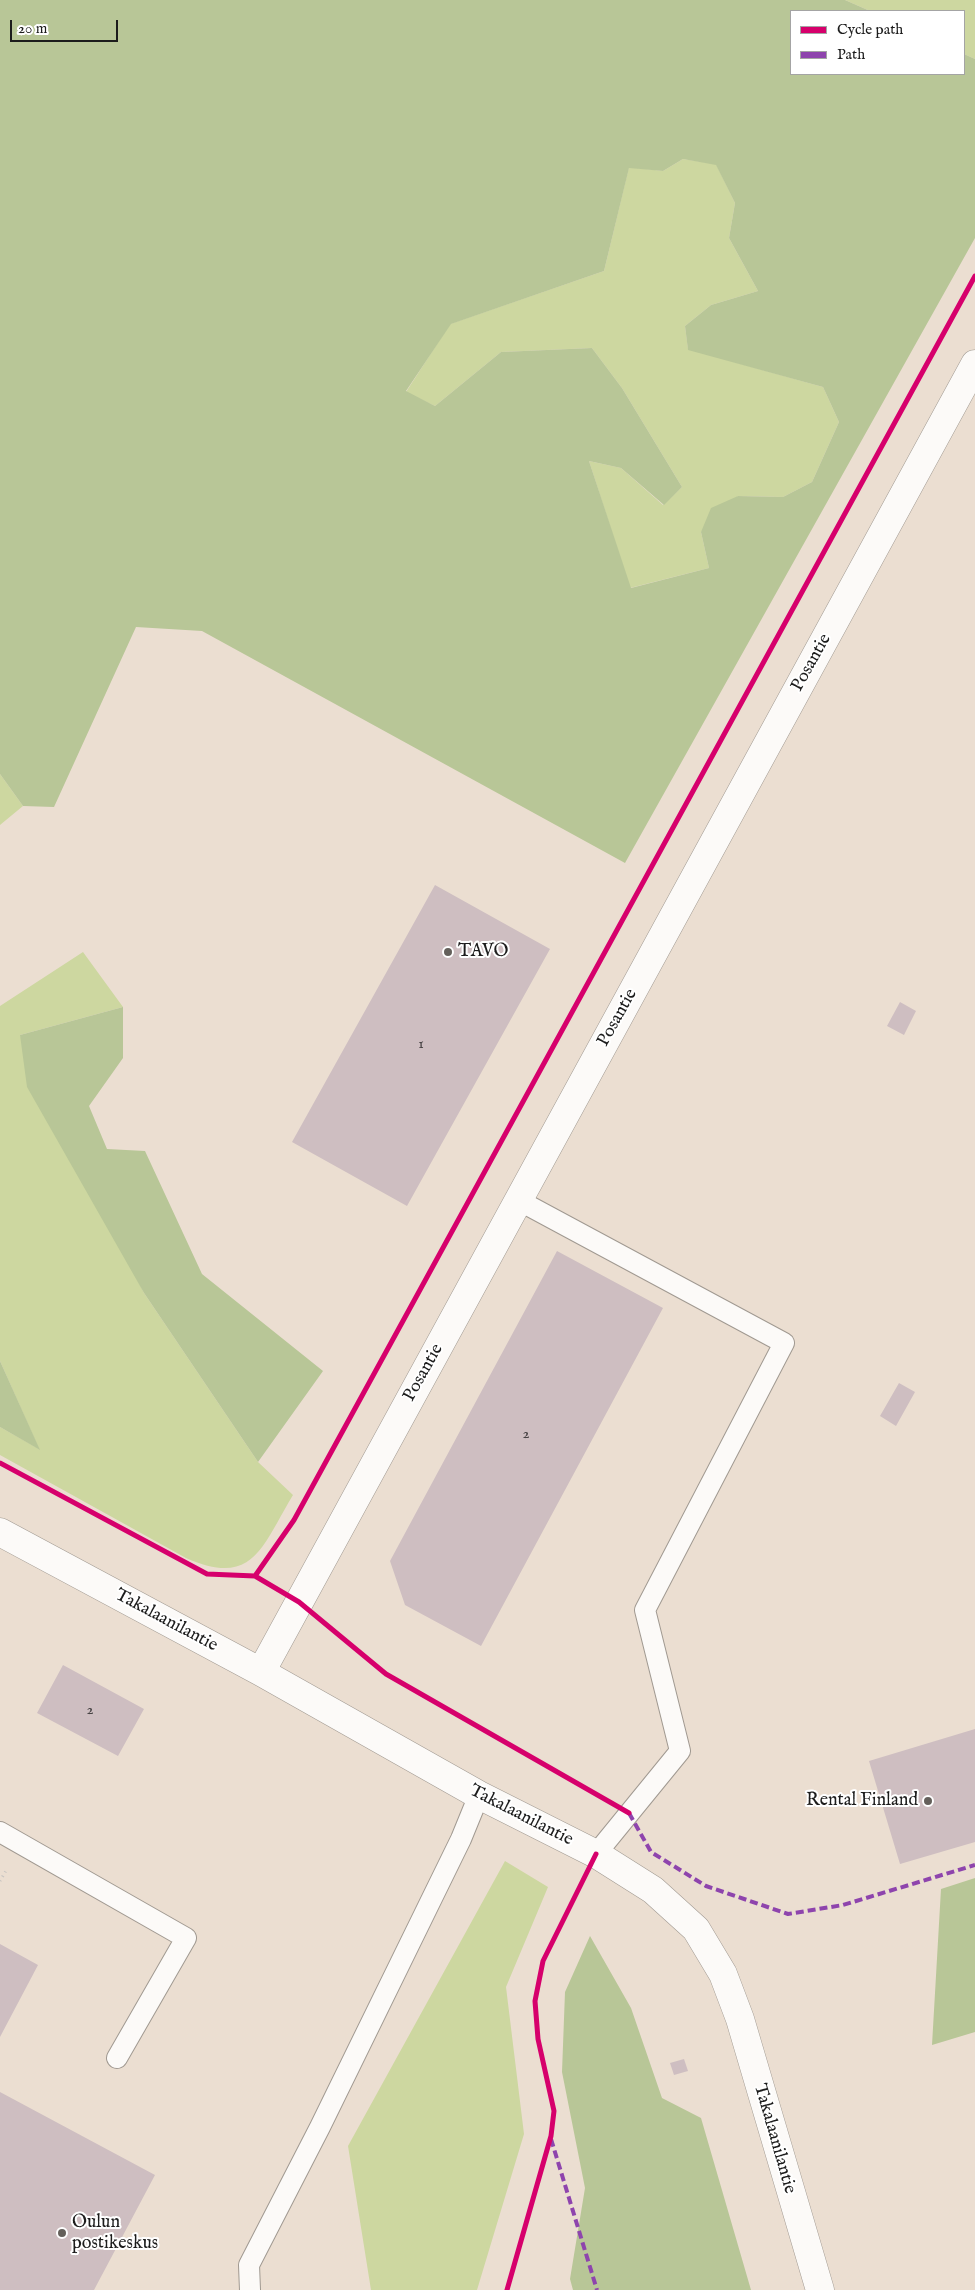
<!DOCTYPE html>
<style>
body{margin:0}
#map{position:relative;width:975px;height:2290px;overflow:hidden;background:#ebded1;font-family:"IM FELL English",serif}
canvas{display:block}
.legend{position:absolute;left:790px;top:10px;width:175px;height:65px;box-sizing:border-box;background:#fff;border:1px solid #a4a4a4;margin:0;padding:6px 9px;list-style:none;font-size:15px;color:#1c1c1c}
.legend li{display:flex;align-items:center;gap:10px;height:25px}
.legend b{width:25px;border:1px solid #a4a4a4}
.scale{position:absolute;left:10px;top:20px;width:108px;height:22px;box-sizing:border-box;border:2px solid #1c1c1c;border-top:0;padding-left:6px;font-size:15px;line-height:18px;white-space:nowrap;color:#1c1c1c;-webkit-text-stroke:4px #fff;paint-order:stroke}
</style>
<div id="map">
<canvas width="975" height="2290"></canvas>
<ul class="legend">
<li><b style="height:6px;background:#d6006c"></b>Cycle path</li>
<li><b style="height:6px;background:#8e44ad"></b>Path</li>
</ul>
<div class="scale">20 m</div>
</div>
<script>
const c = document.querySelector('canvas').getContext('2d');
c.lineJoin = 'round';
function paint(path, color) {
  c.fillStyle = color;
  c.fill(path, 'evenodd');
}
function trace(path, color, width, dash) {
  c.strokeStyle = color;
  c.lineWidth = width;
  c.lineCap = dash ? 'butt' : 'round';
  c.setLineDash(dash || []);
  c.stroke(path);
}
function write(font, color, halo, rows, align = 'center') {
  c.font = font + ' "IM FELL English",serif';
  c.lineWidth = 4;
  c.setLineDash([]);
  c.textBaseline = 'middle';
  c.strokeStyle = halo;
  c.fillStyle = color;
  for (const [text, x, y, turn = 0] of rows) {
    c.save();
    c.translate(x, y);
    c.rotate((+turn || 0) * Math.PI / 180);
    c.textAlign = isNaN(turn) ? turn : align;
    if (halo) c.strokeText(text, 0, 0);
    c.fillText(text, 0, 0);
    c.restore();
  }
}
paint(new Path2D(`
 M845,0H975V59L964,54V11H870Z
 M683,159L716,164L735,203L729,238L758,291L711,305L685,326L688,349L823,387L839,422L812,482L783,497L738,496L701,532L709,568L630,588L589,461L621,468L663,505L682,487L622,388L592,348L501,352L435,406L406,392L450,324L604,271L629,167L663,171Z
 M0,774L23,806L0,825Z
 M83,952L123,1007L20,1035L144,1293L258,1462L293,1495C262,1546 254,1588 186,1558L0,1455V1427L39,1449L0,1361V1006Z
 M505,1861L548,1887L506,1987L524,2134L477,2290H371L348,2146Z`), '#cdd7a0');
paint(new Path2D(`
 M0,0H845L870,11H791V74H964V54L975,59V238L625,863L202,631L136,627L54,807L23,806L0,774ZM683,159L716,165L735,203L729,238L758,291L711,305L685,326L688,350L823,387L839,422L812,482L783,497L738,496L711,508L701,532L709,568L631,588L589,461L621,468L664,505L682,487L622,388L592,348L501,352L435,406L406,391L451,324L604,271L629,168L663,171Z
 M123,1007V1058L89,1106L107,1149L145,1151L202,1274L323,1371L258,1462L144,1293L27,1087L20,1035Z
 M0,1361L40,1450L0,1427Z
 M975,1878V2032L932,2045L941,1889Z
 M590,1936L631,2008L662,2098L701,2118L751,2290H573L570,2279L585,2188L562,2072L565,1992Z`), '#b8c697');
paint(new Path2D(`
 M435,885L550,949L407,1206L292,1142Z
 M900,1002L916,1011L904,1035L887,1026Z
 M557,1251L663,1308L481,1646L405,1605L390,1561Z
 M899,1383L915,1392L896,1426L880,1416Z
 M63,1665L144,1709L118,1756L37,1713Z
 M975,1729V1842L900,1864L869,1761Z
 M0,1944L38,1965L0,2037Z
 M684,2059L688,2071L674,2075L670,2063Z
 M0,2092L155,2175L94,2290H0Z`), '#cebec1');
const lane = new Path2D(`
 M518,1200L784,1343L645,1610L680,1751L596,1854
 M0,1832L186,1938L117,2058
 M250,2290L249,2265L320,2127L461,1839L479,1795`);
const street = new Path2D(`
 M0,1532L261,1672L479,1795L596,1854L653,1890L696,1929L723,1974L740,2019L820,2290
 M261,1672L975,364`);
trace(lane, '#a09991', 22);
trace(street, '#a09991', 29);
trace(new Path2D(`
 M0,1881L7,1869`), '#c7c4c1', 3, [1, 4]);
trace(lane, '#fcfaf8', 20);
trace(street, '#fcfaf8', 28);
trace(new Path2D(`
 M629,1813L651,1852L706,1886L788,1914L843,1905L975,1865
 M551,2139L597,2290`), '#8e44ad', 4, [8, 4]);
trace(new Path2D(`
 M0,1463L207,1574L255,1576L299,1602L386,1674L629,1813
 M255,1576L294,1520L975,276
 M507,2290L551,2136L554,2111L538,2039L535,2001L543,1961L596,1854`), '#d6006c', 5);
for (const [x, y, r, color] of [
 [448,952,5,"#64605b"],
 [928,1801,5,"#64605b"],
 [62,2233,5,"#64605b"]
]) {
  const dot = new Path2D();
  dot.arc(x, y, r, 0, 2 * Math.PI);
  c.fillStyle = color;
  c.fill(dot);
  trace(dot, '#fff', 2);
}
write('15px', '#484445', null, [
 ["1",421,1045],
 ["2",526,1435],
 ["2",90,1711]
]);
write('18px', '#1c1c1c', '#fff', [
 ["Posantie",812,663,-61],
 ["Posantie",618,1018,-61],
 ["Posantie",424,1373,-61],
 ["Takalaanilantie",166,1621,28],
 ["Takalaanilantie",521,1816,27],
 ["Takalaanilantie",774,2139,74]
]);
write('18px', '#1c1c1c', '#fff', [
 ["TAVO",458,952],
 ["Rental Finland",918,1801,"right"],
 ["Oulun",72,2223],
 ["postikeskus",72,2244]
], 'left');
</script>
